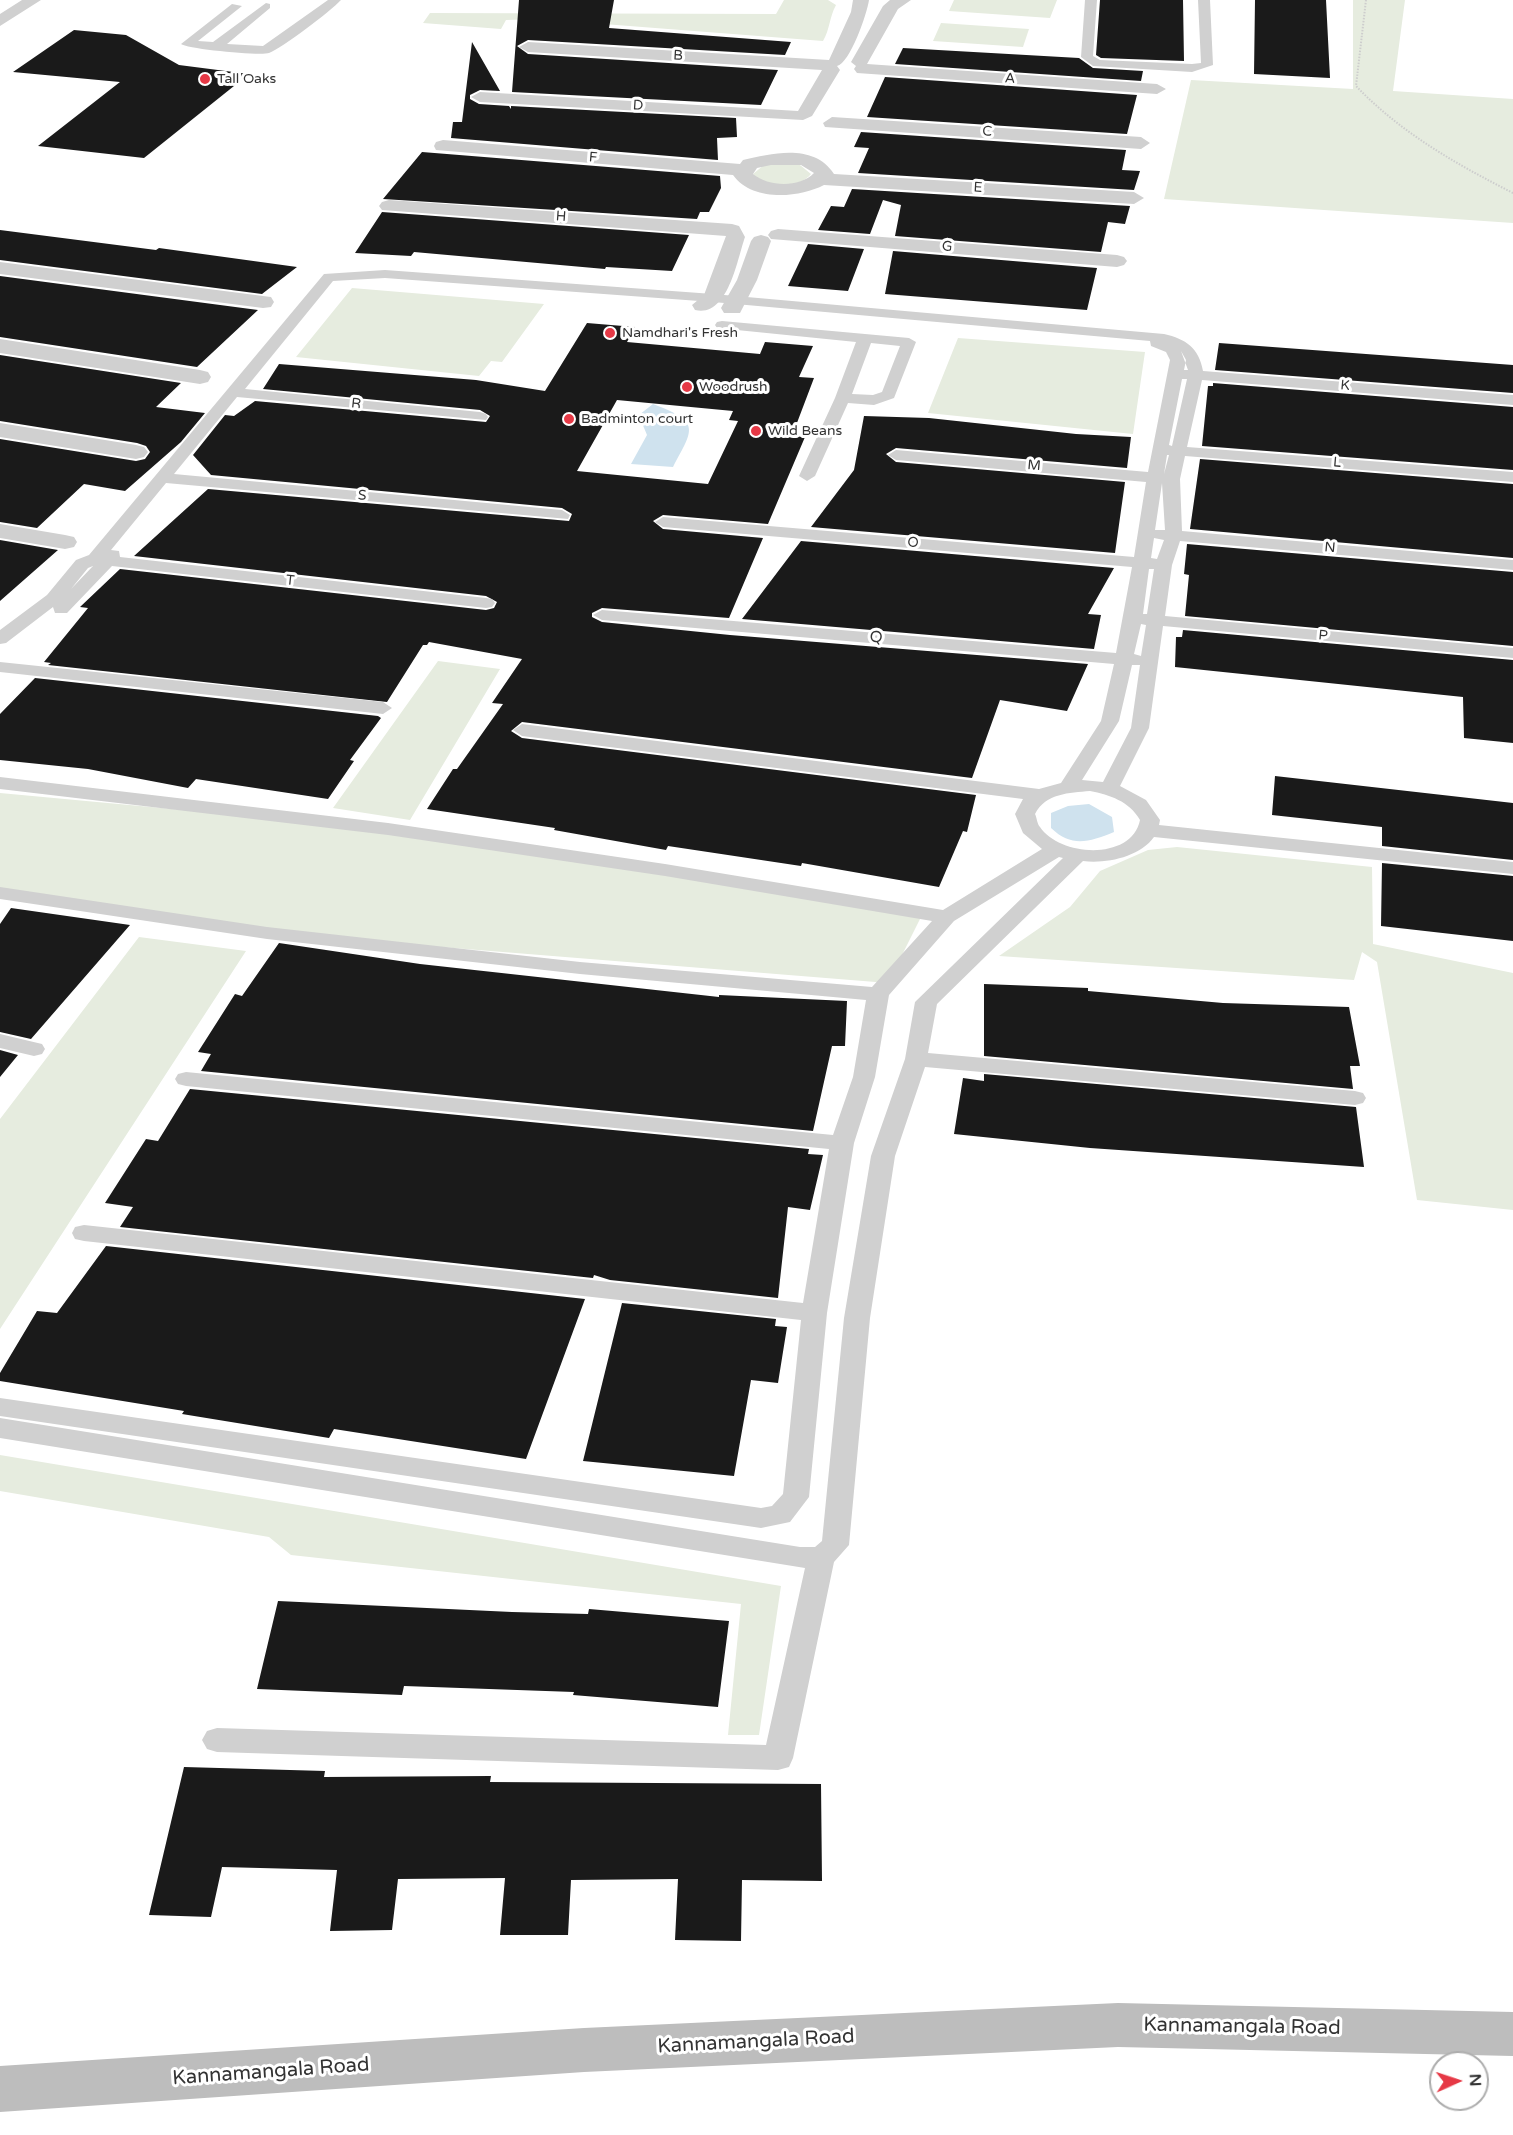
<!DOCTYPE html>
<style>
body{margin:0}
#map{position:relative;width:1513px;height:2135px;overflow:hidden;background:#fff;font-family:"Varela Round",sans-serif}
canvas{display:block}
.north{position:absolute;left:1429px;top:2051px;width:60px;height:60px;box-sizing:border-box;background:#fff;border:2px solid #adadad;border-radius:50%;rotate:87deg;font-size:16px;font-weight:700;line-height:24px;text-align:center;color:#333}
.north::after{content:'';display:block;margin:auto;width:21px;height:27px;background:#e63946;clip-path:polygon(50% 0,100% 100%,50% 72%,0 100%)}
</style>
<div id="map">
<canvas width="1513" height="2135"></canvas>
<div class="north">N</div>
</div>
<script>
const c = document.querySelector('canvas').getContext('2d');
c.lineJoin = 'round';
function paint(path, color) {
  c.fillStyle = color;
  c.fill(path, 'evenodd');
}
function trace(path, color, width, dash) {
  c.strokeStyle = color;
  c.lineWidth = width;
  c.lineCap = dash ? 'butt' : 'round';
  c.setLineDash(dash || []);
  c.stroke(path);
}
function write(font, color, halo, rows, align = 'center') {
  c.font = font + ' "Varela Round",sans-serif';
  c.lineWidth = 6;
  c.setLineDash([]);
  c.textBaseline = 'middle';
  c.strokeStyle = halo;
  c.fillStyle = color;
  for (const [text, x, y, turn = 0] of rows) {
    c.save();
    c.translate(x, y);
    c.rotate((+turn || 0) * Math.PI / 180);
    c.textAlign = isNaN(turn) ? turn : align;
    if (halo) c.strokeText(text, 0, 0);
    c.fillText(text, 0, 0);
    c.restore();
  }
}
paint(new Path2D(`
 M784,0H828L836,5C829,18 830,29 823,41L539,19L506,20L501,29L423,23L430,13L776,14Z
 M954,0H1057L1050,18L949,11Z
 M1353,0H1405L1393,91L1513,99V223L1164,199L1191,80L1353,89Z
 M941,23L1029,29L1023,47L933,41Z
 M764,165H800L811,174C800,189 764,188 753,174Z
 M352,288L544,304L502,362L491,361L479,376L296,357Z
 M958,338L1145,352L1133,434L928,413Z
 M438,661L500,669L410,820L333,808Z
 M0,793L388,829L923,913L888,983L267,933L0,889Z
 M1177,847L1372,867L1373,944L1513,973V1210L1417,1200L1377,962L1362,952L1354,980L999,956L1070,907L1100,871L1148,850Z
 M139,937L246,951L0,1329V1119Z
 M0,1455L781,1586L759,1735H728L741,1604L291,1555L269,1537L0,1491Z`), '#e6ecdf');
paint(new Path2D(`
 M653,404C701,422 694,428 673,467L631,464L647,435L642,423L635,418Z
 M1089,804L1112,817L1114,832C1089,842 1072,848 1051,828V813L1068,806Z`), '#cfe2ee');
paint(new Path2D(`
 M519,0H614L609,28L791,42L785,55L528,40L517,46L528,54L778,70L761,105L512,92Z
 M1100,0H1183L1184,61L1101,58L1096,55Z
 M1255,0H1326L1330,78L1254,74Z
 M74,30L126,35L179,65L249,74L144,158L38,146L120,82L13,72Z
 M472,42L500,91L480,90L470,95V99L479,104L509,106L511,109V106L736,118L737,137L717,138L718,160L451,138L453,122H462Z
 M903,48L1079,58L1093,68L1143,71L1141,81L895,64Z
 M885,77L1137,95L1127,134L867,117Z
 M861,132L1126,150L1122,170L1140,171L1134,190L858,173L869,148L854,147Z
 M422,152L720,176L721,188L709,212H700L697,219L383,199Z
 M852,189L1130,206L1125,224L1108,222L1101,252L895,236L901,205L883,200L870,234L818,230L831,206L844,207Z
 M382,212L689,235L672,271L606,267L605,269L414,252L411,256L355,253Z
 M0,230L156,250L159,248L297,267L262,294L0,260Z
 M808,244L864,249L848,291L788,286Z
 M893,251L1097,268L1087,310L885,294Z
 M0,276L258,310L197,367L0,337Z
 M587,323L635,327L627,342L760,354L765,342L813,346L799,377L814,378L792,436L805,437L768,524L663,515L653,521L663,529L763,538L729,618L602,608L592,613V617L602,622L730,635L1088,664L1067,711L1000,700L972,778L522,722L511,731L522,738L976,795L967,832L963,831L939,887L802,863L801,866L668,846L666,850L554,830L555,828L427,809L453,769H457L503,704L492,703L522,659L429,642L427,645H423L387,702L48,665L51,663L44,662L88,608L80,607L120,569L486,610L494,608L497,602L486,596L134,556L208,489L569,521L572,514L562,508L211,475L193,455L225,415L234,416L255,401L486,422L490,416L480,410L263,389L279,364L476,380L545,391ZM617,400L733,411L729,420L738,421L708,484L577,471Z
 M1219,343L1513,365V393L1215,370Z
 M0,355L181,383L156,407L205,413L181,442L125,491L84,484L37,528L0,522V439L136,461L145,459L150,452L146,446L137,443L0,421Z
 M1213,383L1513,407V470L1202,446L1208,386H1213Z
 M864,416L929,418L1076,434L1131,437L1127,468L896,448L886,454L896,462L1125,482L1115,553L811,527L854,470Z
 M1200,459L1513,484V558L1190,529Z
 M0,540L58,550L0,601Z
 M801,541L1114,568L1088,614L1101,615L1094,649L742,619Z
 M1187,544L1513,572V646L1185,616L1189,575L1184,574Z
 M1183,630L1513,660V743L1464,738L1463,697L1175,667L1176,637H1182Z
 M35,678L378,716L381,718L350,760L354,761L328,799L196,779L188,788L88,769L0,760V714Z
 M1275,776L1513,803V860L1382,846V827L1272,815Z
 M1382,863L1513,876V941L1381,926Z
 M11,908L130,925L31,1039L0,1032V924Z
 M279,943L420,964L719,997V995L847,1001L845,1046H832L813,1131L201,1071L211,1054L198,1052L235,994L242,996Z
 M984,984L1088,988V991L1223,1003L1349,1007L1360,1066H1350L1353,1089L984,1056Z
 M0,1050L18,1055L0,1077Z
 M984,1074L1356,1107L1364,1167L1090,1148L954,1134L963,1078L984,1081Z
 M190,1089L809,1149L808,1154L823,1155L810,1210L788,1207L778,1298L610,1280L594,1275L593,1278L120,1227L133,1207L105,1203L146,1139L158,1141Z
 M106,1246L585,1299L526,1459L334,1429L329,1438L182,1414L184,1411L0,1381V1373L37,1311L57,1313Z
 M622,1303L776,1319L775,1326L787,1327L778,1383L751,1380L734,1476L583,1461Z
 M278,1601L512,1612L588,1614L589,1609L729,1621L718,1707L573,1695L574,1692L404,1686L402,1695L257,1689Z
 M184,1767L325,1771L324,1777L491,1776L490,1782L821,1784L822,1881L742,1880L741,1941L675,1940L678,1879L571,1880L568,1935H500L505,1878L398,1879L392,1930L330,1931L337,1870L222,1867L211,1917L149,1915Z`), '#1a1a1a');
trace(new Path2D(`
 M1366,0L1356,86C1401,133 1456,164 1513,193`), '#cdcdcd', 2, [1.5, 1.5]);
paint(new Path2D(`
 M328,0H341C331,11 282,48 269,53C260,56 187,49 181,44L232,4L242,6L198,41L213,42L266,3L270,4V8L227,44L263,46Z
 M1085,0H1097L1093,56L1100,60L1192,64L1201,63L1198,0H1210L1213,65L1192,72L1093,66L1081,57Z
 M385,270L713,294L1164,334C1186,339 1199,348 1203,371L1513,395V405L1202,380L1187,447L1513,472V482L1185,456L1180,479L1182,531L1513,560V570L1180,541L1172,565L1165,616L1513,648V658L1163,626L1149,728L1120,786L1146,800L1160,820L1159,825L1513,862V874L1154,837C1140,857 1106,864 1083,861L937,1004L928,1053L1355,1091L1363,1093L1366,1098L1363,1103L1355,1105L925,1067L895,1156L870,1318L849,1545L834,1562L793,1758L789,1767L778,1770L217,1752L207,1749L202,1740L207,1731L217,1728L766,1745L805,1568L0,1438V1418L800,1547H815L822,1541L844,1318L871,1156L905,1059L915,1002L1063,858L1059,857L954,921L889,995L875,1077L854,1143L827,1313L809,1497L790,1522L761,1528L0,1416V1398L761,1508L772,1506L783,1494L801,1320L84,1241L75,1239L72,1233L75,1227L84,1225L803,1303L829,1149L186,1086L178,1084L175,1079L178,1074L186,1072L833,1135L853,1077L866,1000L580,974L267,939L0,899V887L267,927L580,962L872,987L932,921L665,876L388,835L0,789V777L388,823L665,864L943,910L1042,849L1023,833L1015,814L1023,799L522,736L513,730L522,724L1039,789L1061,783L1101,721L1114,664L602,620L593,615L602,610L1116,653L1132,567L663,527L655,522L663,517L1134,557L1146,482L896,460L888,455L896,450L1148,472L1170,360L1166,352L1151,346L1150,341L713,302L385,278L333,281L245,389L480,412L486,414L488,417L486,420L237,397L174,474L562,510L570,515L568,519L166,483L111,550L119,551L120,557L486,598L492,599L495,603L492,607L486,608L112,566L67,613H55L53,607L6,643L0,644V630L47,595L76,560L89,555L324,274ZM1181,351L1188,370H1184L1186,360ZM1182,379H1187L1172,446L1169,445ZM1167,455H1169L1164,474ZM1162,483L1165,530H1155ZM1154,538L1164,540L1157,559L1151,558ZM93,566L71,589L88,568ZM1149,569H1154L1147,614H1143ZM1141,624L1146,625L1141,656L1134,654ZM1132,665H1140L1131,728L1103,782L1082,780L1119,721ZM1090,791C1110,795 1129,801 1140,820C1132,861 1060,857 1040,827C1037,824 1037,818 1035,814C1046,793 1069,793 1090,791Z
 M722,321L909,338L916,342L894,398L874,405L848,403L815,476L807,481L799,476L835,398L856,342L717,328L715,325L717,322ZM871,343L900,346L882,392L873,395L852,394Z
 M0,662L383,702L392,708L383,714L0,672Z
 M0,1034L42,1044L45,1049L42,1054L34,1056L0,1048Z`), '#d0d0d0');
paint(new Path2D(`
 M22,0H41L0,26V14Z
 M853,0H869C867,14 850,63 837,66L840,70L812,116L803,120L480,102L471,97L480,92L798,111L822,70L528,52L519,47L528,42L829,60L851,12Z
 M890,0H911L898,9L867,64L1157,84L1166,89L1157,94L857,73L854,69L856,66L851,62L883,6Z
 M832,117L1141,137L1150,143L1141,149L825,127L823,123Z
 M443,140L740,164L743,160C773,153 814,143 834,174L1134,192L1144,198L1134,204L824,185C799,198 752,202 733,175L436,150L434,146L436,142ZM771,165H801L814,173C799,188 769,187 753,174L757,168Z
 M389,200L732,224L739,226L745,237C737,260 728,318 695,310L692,305L704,295L726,236L382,210L379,206L382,202Z
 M778,229L1117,255L1124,257L1127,261L1124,265L1117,267L771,239L768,235L771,231Z
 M761,235L768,237L771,241L757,280L740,313H724L721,308L737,280L751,241L754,237Z
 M0,262L263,296L271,297L274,302L271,307L263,308L0,274Z
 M0,339L200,370L208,372L211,377L208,382L200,384L0,353Z
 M0,423L136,445L144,447L148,452L144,457L136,459L0,437Z
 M0,524L65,535L74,537L77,542L74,547L65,549L0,538Z`), '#d0d0d0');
paint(new Path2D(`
 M1118,2003L1513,2012V2056L1118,2047L584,2072L0,2112V2066L584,2028Z`), '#bdbdbd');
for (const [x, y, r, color] of [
 [205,79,6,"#e63946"],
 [610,333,6,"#e63946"],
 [687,387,6,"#e63946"],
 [569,419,6,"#e63946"],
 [756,431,6,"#e63946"]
]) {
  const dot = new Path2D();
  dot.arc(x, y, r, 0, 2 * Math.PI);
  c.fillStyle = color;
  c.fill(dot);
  trace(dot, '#fff', 2);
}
write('14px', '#333', '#fff', [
 ["B",678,56,3],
 ["A",1010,79,4],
 ["D",638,106,4],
 ["C",987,132,4],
 ["F",593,158,5],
 ["E",978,188,3],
 ["H",561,217,4],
 ["G",947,247,5],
 ["K",1345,386,5],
 ["R",356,404,6],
 ["L",1337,463,5],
 ["M",1034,466,5],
 ["S",362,496,5],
 ["O",913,543,5],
 ["N",1330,548,5],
 ["T",290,581,6],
 ["P",1323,636,5]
]);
write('14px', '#333', '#fff', [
 ["Tall Oaks",217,79],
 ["Namdhari's Fresh",622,333],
 ["Woodrush",699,387],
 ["Badminton court",581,419],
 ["Wild Beans",768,431]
], 'left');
write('16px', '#333', '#fff', [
 ["Q",876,638,5]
]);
write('20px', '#333', '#fff', [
 ["Kannamangala Road",1242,2027,1],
 ["Kannamangala Road",756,2042,-3],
 ["Kannamangala Road",271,2072,-4]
]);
</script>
